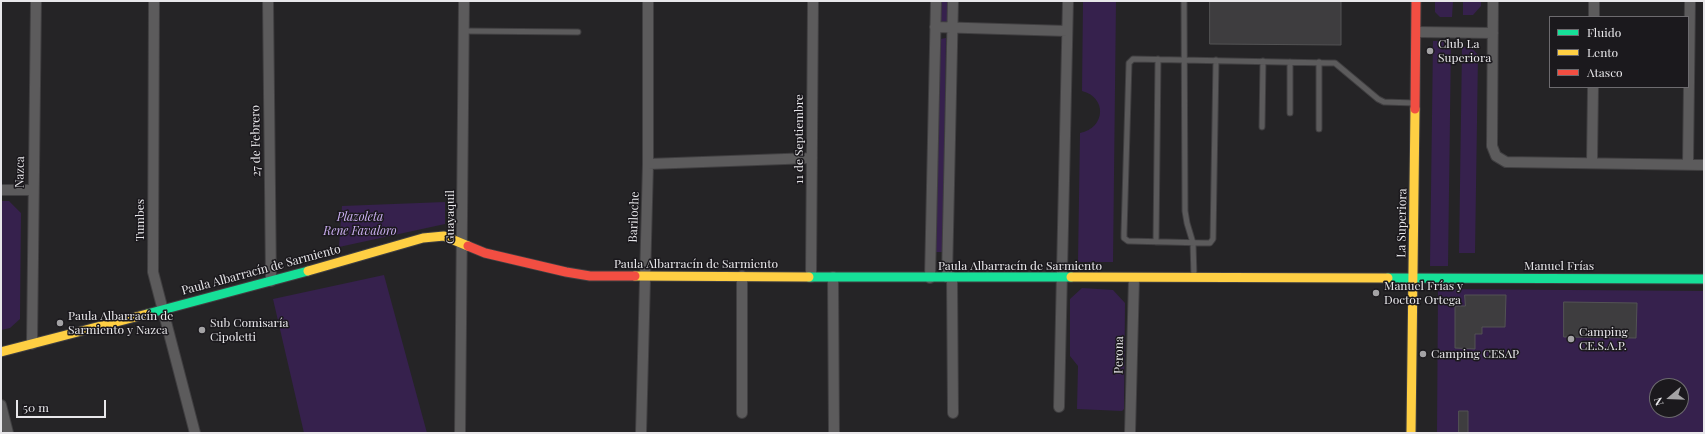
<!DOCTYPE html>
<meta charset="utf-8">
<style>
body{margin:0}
#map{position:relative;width:1705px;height:434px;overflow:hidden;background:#252426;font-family:"Playfair Display",serif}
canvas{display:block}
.frame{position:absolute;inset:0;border:2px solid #e8e7ea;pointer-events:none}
.legend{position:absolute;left:1549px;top:16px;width:140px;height:72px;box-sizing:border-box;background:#1b191d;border:1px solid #6d6b6f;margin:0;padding:5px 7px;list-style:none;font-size:12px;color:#e8e7ea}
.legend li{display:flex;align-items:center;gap:8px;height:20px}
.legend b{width:20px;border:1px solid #6d6b6f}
.north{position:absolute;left:1649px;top:378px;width:40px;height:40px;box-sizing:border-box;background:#1b191d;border:1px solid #6d6b6f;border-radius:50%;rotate:251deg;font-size:11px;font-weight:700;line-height:16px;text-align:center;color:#e8e7ea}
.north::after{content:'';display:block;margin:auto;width:14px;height:18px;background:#a4a3a5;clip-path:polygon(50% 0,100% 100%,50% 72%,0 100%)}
.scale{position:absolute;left:16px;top:400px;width:90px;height:18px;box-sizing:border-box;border:2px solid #e8e7ea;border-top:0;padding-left:5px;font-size:12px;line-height:14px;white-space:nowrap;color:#e8e7ea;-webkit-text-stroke:3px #1b191d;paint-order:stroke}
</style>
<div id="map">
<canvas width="1705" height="434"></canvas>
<div class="frame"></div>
<ul class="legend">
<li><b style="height:5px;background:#16e098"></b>Fluido</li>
<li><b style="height:5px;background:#ffcf43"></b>Lento</li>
<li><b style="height:5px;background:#f24e42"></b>Atasco</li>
</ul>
<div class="north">N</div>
<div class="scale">50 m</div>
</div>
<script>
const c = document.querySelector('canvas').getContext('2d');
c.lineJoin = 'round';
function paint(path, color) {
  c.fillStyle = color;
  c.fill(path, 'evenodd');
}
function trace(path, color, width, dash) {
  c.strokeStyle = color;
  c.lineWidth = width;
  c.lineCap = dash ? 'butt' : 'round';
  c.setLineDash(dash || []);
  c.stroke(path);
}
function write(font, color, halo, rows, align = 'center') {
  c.font = font + ' "Playfair Display",serif';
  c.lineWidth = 3;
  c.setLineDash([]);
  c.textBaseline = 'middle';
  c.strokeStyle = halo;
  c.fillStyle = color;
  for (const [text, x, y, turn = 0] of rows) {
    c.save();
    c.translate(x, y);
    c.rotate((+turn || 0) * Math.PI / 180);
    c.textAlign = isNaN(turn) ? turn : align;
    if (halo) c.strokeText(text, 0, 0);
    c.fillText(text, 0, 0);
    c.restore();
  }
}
paint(new Path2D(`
 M940,1H948V22H939Z
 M1083,1H1116L1113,262H1078L1080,133C1106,128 1107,97 1082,91Z
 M1435,1H1453L1452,17H1440L1435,12Z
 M1463,1H1481V6L1473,15H1463Z
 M946,38L943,252H935L940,39Z
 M1433,41H1451L1448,266H1430Z
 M1462,47H1471L1478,55L1475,253H1459Z
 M1,201H9L21,213L20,319L10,328L1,330Z
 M445,202V224L339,247L342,206Z
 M384,275L427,433H304L273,299Z
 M1082,288L1113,290L1125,303L1124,409L1122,411L1077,409L1078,366L1070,356V299Z
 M1438,289L1704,291V433H1437ZM1657,386H1681V410H1657Z`), '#36214d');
const building = new Path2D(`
 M1210,1H1341V45L1210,44Z
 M1465,295H1506L1505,327H1482V334H1475V349L1455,348V306H1465Z
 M1564,302L1637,303L1636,338L1564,337Z
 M1459,411H1468V433H1459Z`);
paint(building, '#3e3d3f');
trace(building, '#535354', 1);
const lane = new Path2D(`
 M1184,1L1185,211L1187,223L1193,243L1194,277
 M464,31L578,32
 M1216,60L1213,239L1210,243H1205L1128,241L1124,238V233L1129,63L1133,59L1329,63H1335L1378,99L1384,102L1415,103
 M1290,62V113
 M1319,62V129
 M1262,127L1263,61
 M1156,242L1158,59`);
const street = new Path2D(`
 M154,1L153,272L195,433
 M268,1L271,281
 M1493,1L1492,146L1496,156L1506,162L1704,165
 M1594,17V1
 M935,27L1067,31
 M1417,32L1493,33
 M1592,163L1593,87
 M648,164L812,158
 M1688,164L1690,1
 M1,190H32
 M742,276V413
 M811,277L813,1
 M833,277L834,433
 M947,277L953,1
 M952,277L953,413
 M930,278L936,1
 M32,344L36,1
 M1,405L8,433
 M1059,407L1068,1
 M460,433L464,1
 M641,433L648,164V1
 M1130,433L1134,278`);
const fast = new Path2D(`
 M809,277H1071
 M1388,278L1704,279
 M147,314L308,271`);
const slow = new Path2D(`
 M308,271L423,238L444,236L468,246
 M635,276L809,277
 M1071,277L1388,278
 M1,352L147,314
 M1411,433L1415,109`);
const jam = new Path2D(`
 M1415,109L1416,1
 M468,246L485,253L566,272L590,276H635`);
trace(lane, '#403f41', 7);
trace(street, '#403f41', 12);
trace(fast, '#403f41', 11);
trace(slow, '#403f41', 11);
trace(jam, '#403f41', 11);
trace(lane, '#5c5b5c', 5);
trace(street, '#5c5b5c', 10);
trace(fast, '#16e098', 9);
trace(slow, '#ffcf43', 9);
trace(jam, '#f24e42', 9);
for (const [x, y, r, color] of [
 [1430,51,4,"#a4a3a5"],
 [1376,293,4,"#a4a3a5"],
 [60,323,4,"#a4a3a5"],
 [202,330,4,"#a4a3a5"],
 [1571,339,4,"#a4a3a5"],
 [1423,354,4,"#a4a3a5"]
]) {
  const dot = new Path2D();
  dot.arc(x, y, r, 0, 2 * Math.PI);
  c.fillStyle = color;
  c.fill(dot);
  trace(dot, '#1b191d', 1.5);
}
write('12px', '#e8e7ea', '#1b191d', [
 ["Club La",1438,44],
 ["Superiora",1438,58],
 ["Manuel Frías y",1384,286],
 ["Doctor Ortega",1384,300],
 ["Paula Albarracín de",68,316],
 ["Sarmiento y Nazca",68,330],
 ["Sub Comisaría",210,323],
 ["Cipoletti",210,337],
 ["Camping",1579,332],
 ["CE.S.A.P.",1579,346],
 ["Camping CESAP",1431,354]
], 'left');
write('12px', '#e8e7ea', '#1b191d', [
 ["11 de Septiembre",799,139,-90],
 ["27 de Febrero",256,141,-91],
 ["Nazca",20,172,-89],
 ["Guayaquil",450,217,-90],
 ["Bariloche",634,217,-88],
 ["Tumbes",140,220,-90],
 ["La Superiora",1402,223,-89],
 ["Paula Albarracín de Sarmiento",696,264],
 ["Paula Albarracín de Sarmiento",1020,266],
 ["Manuel Frías",1559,266],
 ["Paula Albarracín de Sarmiento",261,270,-15],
 ["Perona",1119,355,-89]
]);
write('italic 12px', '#cbaff1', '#1b191d', [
 ["Plazoleta",360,217],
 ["Rene Favaloro",360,231]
]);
</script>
